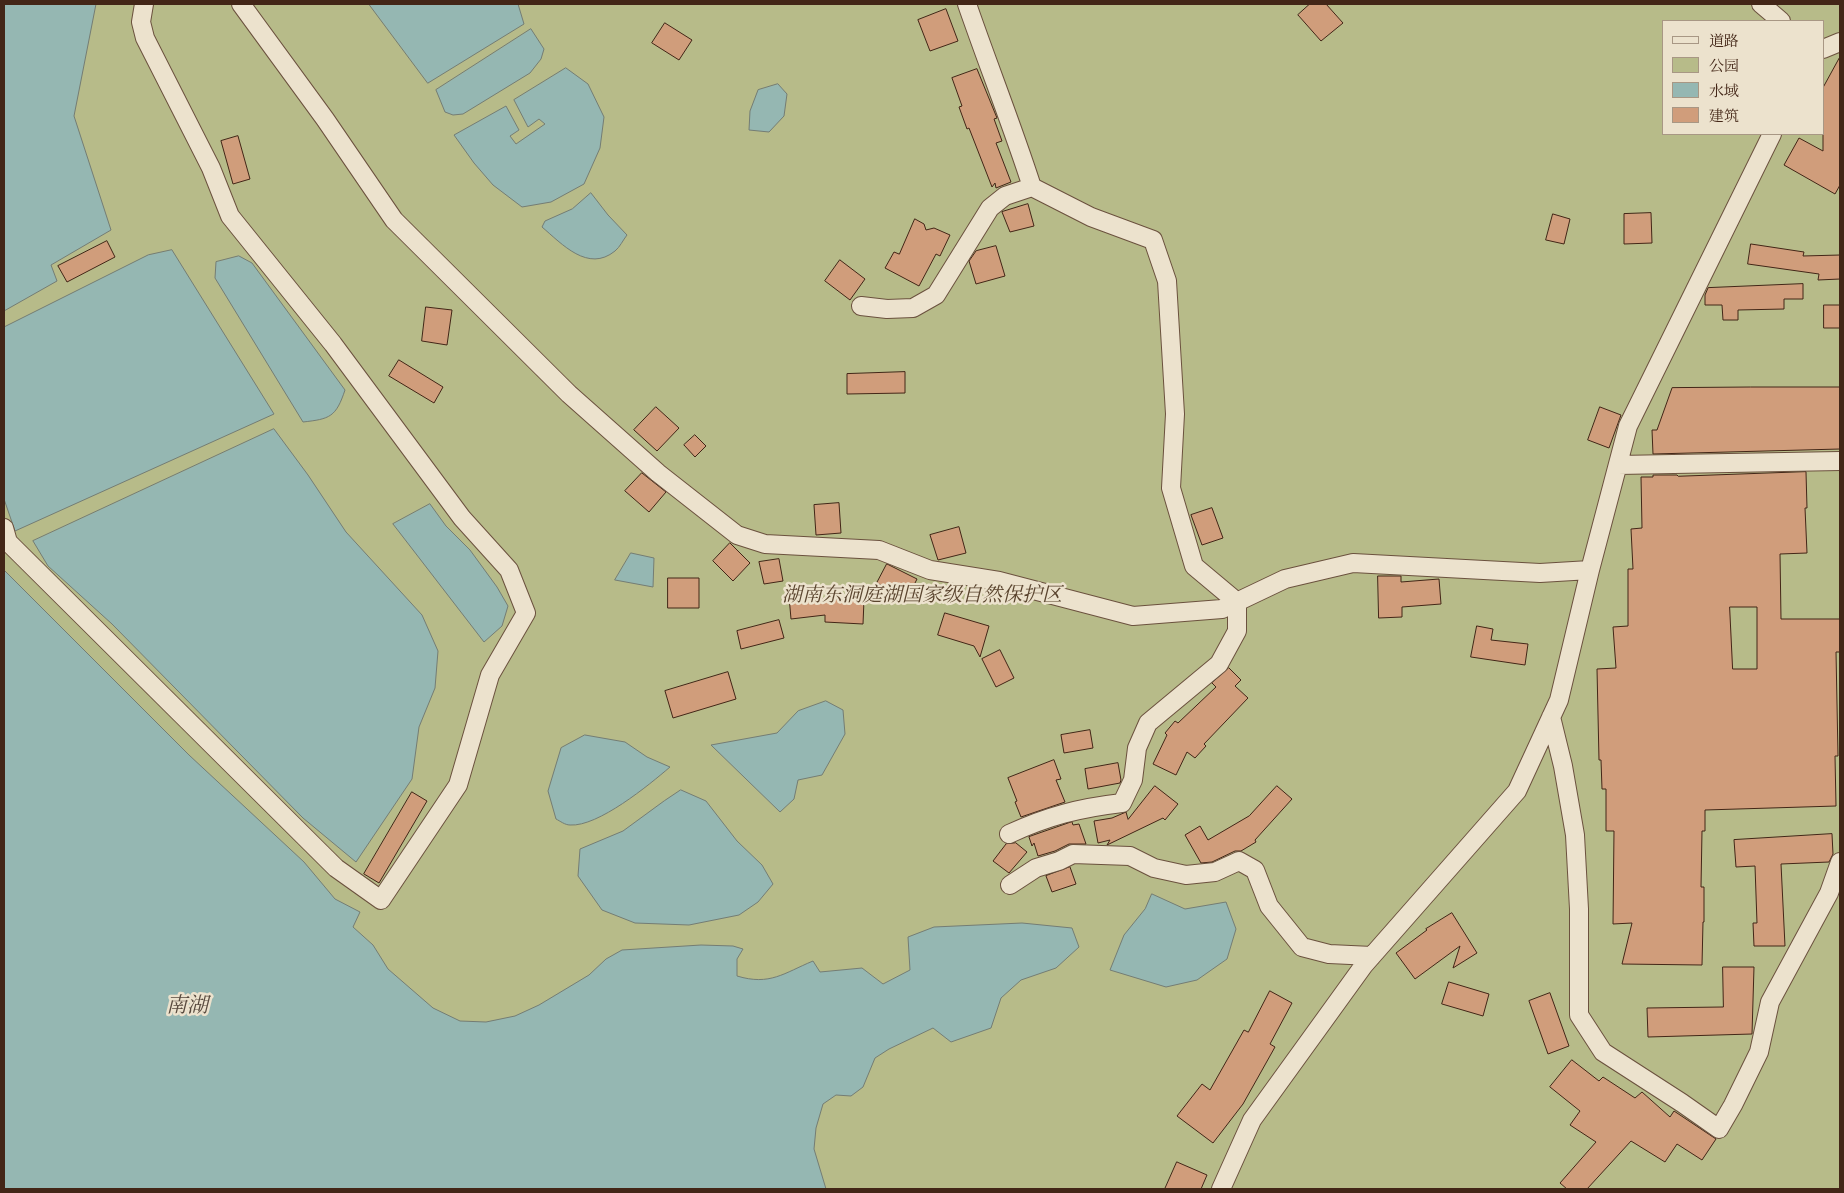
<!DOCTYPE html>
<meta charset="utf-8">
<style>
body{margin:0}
#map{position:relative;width:1844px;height:1193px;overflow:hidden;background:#e2d3b2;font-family:"Gentium Book Plus","Noto Serif SC",serif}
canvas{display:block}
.frame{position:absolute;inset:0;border:5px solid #432617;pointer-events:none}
.legend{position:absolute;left:1662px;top:20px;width:162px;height:115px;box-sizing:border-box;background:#ece2cd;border:1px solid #a89784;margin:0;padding:6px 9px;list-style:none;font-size:15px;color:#432617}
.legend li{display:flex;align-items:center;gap:10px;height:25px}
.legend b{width:25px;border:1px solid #a89784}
</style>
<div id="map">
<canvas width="1844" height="1193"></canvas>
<div class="frame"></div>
<ul class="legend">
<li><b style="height:6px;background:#ece2cd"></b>道路</li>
<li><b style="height:14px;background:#b7bb89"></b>公园</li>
<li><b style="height:14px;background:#95b7b2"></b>水域</li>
<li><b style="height:14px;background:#d09d7b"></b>建筑</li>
</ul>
</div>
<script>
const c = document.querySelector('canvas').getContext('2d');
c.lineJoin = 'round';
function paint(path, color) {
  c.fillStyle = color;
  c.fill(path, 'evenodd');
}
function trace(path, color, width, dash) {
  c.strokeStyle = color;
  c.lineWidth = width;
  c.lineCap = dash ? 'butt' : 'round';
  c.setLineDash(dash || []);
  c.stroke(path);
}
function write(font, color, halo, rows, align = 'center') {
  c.font = font + ' "Gentium Book Plus","Noto Serif SC",serif';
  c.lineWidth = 5;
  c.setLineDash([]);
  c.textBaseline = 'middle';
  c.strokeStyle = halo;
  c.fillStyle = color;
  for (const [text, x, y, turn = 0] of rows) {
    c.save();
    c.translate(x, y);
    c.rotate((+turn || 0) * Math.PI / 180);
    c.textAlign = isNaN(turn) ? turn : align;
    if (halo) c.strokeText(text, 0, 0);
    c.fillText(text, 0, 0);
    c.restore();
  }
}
paint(new Path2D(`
 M4,4H1840V1189H4ZM1663,21H1823V134H1663Z`), '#b7bb89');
const water = new Path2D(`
 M4,4H96L74,116L111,230L51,265L57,281L4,311Z
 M369,4H518L524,24L428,83Z
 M531,29L544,49L541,59L530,73L463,114L453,115L445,112L436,90Z
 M566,68L588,84L604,117L600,148L584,184L551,202L522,207L493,185L474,163L454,135L506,106L519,130L510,136L516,144L545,124L539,119L528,127L514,100Z
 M778,84L787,94L784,116L769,132L749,130L750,111L758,90Z
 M591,193L608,215L627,235C623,240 620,247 615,251C588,273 562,244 542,227L545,221L572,209Z
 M172,250L274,414L15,531L4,499V327L148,255Z
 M239,256L252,263L345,390C336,417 330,419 303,422L215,278L216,262Z
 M274,429L308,475L346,532L422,615L438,651L435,688L419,727L412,779L356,862L303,818L112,624L48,566L33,541Z
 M430,504L446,526L470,550L497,587L508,606L502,626L484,642L393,524Z
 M631,553L654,558L653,587L615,580Z
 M4,570L189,755L304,862L335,899L360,912L353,927L373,945L388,969L433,1008L460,1021L486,1022L515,1016L539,1005L589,975L606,959L622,950L701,945L733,946L743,949L737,959V976C770,986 784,973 813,961L820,972L862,968L883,984L910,970L908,937L934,927L1022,923L1072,928L1079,947L1056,968L1021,980L1001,998L991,1028L951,1042L933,1028L889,1049L875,1058L863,1087L851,1096L836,1095L823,1104L816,1128L814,1149L826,1189H4Z
 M826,701L843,710L845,734L822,775L798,780L794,799L780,812L711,745L777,733L798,711Z
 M585,735L625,742L647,757L670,767C649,785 598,827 570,825C565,825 560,821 556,819L548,791L561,748Z
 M681,790L706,801L737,841L762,865L773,884L758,902L739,915L689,925L635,923L602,910L578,876L580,849L623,831L664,801Z
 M1152,894L1185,909L1226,902L1236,929L1227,959L1197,980L1166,987L1110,970L1124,935L1145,909Z`);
paint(water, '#95b7b2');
trace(water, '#747d74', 1);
const building = new Path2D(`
 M1310,4H1326L1343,23L1321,41L1298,15Z
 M946,9L958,41L930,51L918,20Z
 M665,23L692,40L679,60L652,43Z
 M1840,57V185L1835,194L1784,165L1799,138L1823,151V88Z
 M977,69L997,118L994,119L1002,141L996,143L1011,182L996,188L995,183L992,187L969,128L967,129L959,107L962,106L952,78Z
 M238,136L250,179L233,184L221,141Z
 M1028,204L1034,226L1010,232L1002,212Z
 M1651,213L1652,243L1624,244V214Z
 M1553,214L1570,219L1564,244L1546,240Z
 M915,219L924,224L926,230L934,228L950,235L940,256L936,254L919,286L885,268L894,252L899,254Z
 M107,241L115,257L67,282L58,266Z
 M1751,244L1804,252L1803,256L1840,255V279L1818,280L1819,274L1748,264Z
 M996,246L1005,276L976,284L969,261L976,251Z
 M840,260L865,279L850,300L825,281Z
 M1803,284V299H1784V309L1738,310V320H1723L1722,305H1705V295L1708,288Z
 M1824,305H1840V328H1824Z
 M426,307L452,310L447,345L422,341Z
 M399,360L443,387L434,403L389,376Z
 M905,372V393L847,394V374Z
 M1751,387H1840V449L1653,454L1652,430H1657L1672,388Z
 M656,407L679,428L657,451L634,430Z
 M1600,407L1621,415L1609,448L1588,440Z
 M695,435L706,446L695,457L684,445Z
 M1806,472L1807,508H1805L1807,553L1780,554L1781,619H1840V652H1836L1838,756H1835L1836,806L1705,810V831H1702L1701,887H1704V922H1703L1702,965L1622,964L1632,923L1613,924L1614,831H1606V789H1602L1601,760H1599L1597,669L1616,668L1613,627L1628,626V569H1633L1631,529L1642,528L1641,477H1653V475H1677L1678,476ZM1730,607H1757V669H1733Z
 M642,473L666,492L649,512L625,491Z
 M839,503L841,533L816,535L814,505Z
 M1212,508L1223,538L1202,545L1191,515Z
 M959,527L966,553L938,560L930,535Z
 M730,543L750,563L733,581L713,561Z
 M779,559L783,581L764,584L759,562Z
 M887,564L917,579L907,599L877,583Z
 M1378,576H1401V582L1439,579L1441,604L1402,607V617L1379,618Z
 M668,578H699V608H668Z
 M809,594V598L864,600L863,624L825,622V615L791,619L789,596Z
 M945,613L989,626L980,657L974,646L938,635Z
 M779,620L784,638L741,649L737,631Z
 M1477,626L1493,629L1491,640L1528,644L1525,665L1471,657Z
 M1000,650L1014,678L996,687L982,659Z
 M1229,668L1241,680L1235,686L1248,698L1204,744L1206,746L1195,758L1187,752L1176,775L1153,764L1167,735L1165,733L1175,721L1178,723L1216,687L1212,683Z
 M728,672L736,699L673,718L665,691Z
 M1090,730L1093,748L1064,753L1061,735Z
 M1054,760L1061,779L1056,780L1065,802L1021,817L1015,802L1017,801L1008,778Z
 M1118,763L1121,780L1120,783L1088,789L1085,769Z
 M1155,786L1178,804L1165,820L1163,818L1107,845L1110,840L1098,843L1094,821L1112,818L1126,812L1128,819Z
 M1277,786L1292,799L1255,840L1256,842L1241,851H1235L1212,862L1201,863L1185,835L1200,826L1208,840L1249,816Z
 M412,792L427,801L379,883L364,874Z
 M1072,822L1073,825L1079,824L1086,844H1069L1055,851L1038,856L1034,843L1032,846L1029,837Z
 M1832,834L1833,854L1829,862L1781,864L1785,946H1754L1753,923H1757L1755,866L1736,867L1734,840Z
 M1016,843L1027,852L1009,873L993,861L1006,844Z
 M1070,867L1076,884L1052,892L1046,876Z
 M1452,913L1477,953L1453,968L1460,946L1415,979L1396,953L1427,930L1426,929Z
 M1723,967H1754L1752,1034L1648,1037L1647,1008L1723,1007Z
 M1449,982L1489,994L1483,1016L1442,1004Z
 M1270,991L1292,1003L1270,1044L1275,1047L1243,1104L1213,1143L1177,1116L1202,1084L1210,1090L1244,1030L1248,1032Z
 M1550,993L1569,1046L1548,1054L1529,1001Z
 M1572,1060L1599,1081L1603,1077L1635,1098L1642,1092L1670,1117L1674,1111L1716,1139L1702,1160L1677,1144L1665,1162L1631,1141L1587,1189H1567L1560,1183L1596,1142L1570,1125L1580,1111L1550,1087Z
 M1177,1162L1207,1175L1201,1189H1165Z`);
paint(building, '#d09d7b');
trace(building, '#432617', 1);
const minor = new Path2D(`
 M241,4L325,119L394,220L569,394L658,473L737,535L765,544L879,550L930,570L999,581L1133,616L1222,609L1285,579L1353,563L1540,573L1590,570
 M967,4C988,65 1012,125 1032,187L1091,217L1153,240L1167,281L1175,414L1171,488L1194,566L1237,602V631L1219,664L1148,723L1137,748L1133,780L1122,803C1079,808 1048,816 1009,834
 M1761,4L1781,21
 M1823,49L1840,42
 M861,306L887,309L913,308L936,295L990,208L1005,196L1032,187
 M1618,465L1840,461
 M4,528L8,542L336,868L381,900L458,785L490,675L526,613L509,570L462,518L333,344L230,216L211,168L145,38L141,22L144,4
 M1551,717L1563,766L1575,835L1579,909V1015L1603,1052L1682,1103L1719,1129L1733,1105L1759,1052L1770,1002L1829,893L1840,862
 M1010,885L1036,868L1059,861L1073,854L1130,856L1154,868L1186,875L1215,872L1239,861L1255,870L1269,906L1302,947L1329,954L1372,956
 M1221,1189L1252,1120L1364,965L1517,791L1559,700L1590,570L1628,426L1772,134`);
trace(minor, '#6b513e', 20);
trace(minor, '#ece2cd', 18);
write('italic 20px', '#5a442e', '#ece2cd', [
 ["湖南东洞庭湖国家级自然保护区",922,596]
]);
write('italic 21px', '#584a3e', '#ece2cd', [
 ["南湖",187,1007]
]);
</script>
